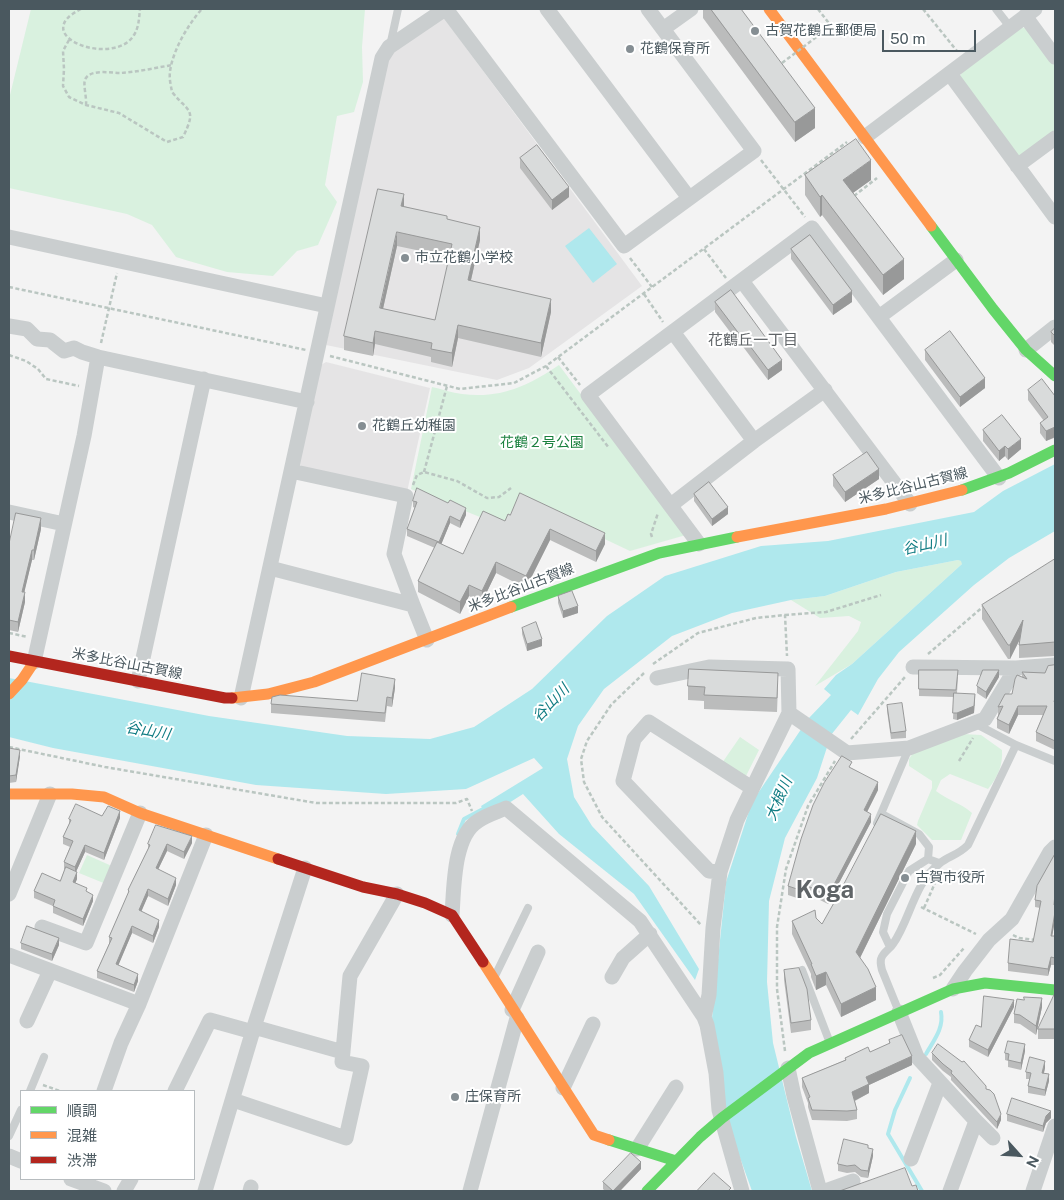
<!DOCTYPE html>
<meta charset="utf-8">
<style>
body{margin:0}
#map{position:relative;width:1064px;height:1200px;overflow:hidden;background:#f3f3f3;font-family:"Public Sans","Noto Sans JP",sans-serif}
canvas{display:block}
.frame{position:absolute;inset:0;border:10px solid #4a585f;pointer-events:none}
.legend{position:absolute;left:20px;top:1090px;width:175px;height:90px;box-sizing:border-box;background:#fff;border:1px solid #b7bcbf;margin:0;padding:6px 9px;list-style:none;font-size:15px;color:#4a585f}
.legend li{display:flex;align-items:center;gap:10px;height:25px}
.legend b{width:25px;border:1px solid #b7bcbf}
.north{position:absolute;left:994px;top:1130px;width:50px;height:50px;-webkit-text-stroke:4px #fff;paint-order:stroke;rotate:116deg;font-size:14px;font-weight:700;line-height:20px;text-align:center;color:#4a585f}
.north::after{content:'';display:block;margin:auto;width:18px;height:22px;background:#4a585f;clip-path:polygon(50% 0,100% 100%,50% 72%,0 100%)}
.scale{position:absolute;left:882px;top:30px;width:94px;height:22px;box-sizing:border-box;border:2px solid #4a585f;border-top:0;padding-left:6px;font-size:15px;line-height:18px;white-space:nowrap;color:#4a585f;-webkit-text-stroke:4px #fff;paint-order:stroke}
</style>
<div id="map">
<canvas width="1064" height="1200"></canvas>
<div class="frame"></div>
<ul class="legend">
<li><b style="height:6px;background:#63d668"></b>順調</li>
<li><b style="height:6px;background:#ff974d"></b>混雑</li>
<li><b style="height:6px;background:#b3261e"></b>渋滞</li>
</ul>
<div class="north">N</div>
<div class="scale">50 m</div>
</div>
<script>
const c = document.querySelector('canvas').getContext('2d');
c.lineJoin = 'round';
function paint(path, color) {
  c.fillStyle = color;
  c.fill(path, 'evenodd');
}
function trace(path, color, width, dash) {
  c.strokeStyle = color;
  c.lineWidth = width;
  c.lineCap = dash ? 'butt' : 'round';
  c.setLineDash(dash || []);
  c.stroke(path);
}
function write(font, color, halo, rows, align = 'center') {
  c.font = font + ' "Public Sans","Noto Sans JP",sans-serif';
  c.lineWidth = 4;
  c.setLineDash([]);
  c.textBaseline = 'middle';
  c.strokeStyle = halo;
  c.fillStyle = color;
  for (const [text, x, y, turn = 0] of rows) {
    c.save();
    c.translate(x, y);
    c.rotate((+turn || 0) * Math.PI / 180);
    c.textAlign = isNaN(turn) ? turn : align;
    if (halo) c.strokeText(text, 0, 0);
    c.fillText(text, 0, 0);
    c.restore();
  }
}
paint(new Path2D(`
 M444,18L642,286L529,368L497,380L326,345L388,56Z
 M326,362L430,388L407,492L303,467L299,464L321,365Z`), '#e5e4e5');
paint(new Path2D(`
 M31,9H365L362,47L363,82L354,112L337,116L325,185L337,202L318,245L297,251L273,276L227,272L189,261L176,257L152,225L127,214L9,188V99Z
 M1021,27L1028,29L1055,65V131L1022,156L1016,155L959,78L962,72Z
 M559,365L686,535L630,551L520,499L502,526L411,489L432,387C442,389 452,393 462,394C500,399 528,386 559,365Z
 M958,560L962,561V564L852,664L815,686L858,631L861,622L849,616L820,618L791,600L825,596L896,572Z
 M963,734L981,735L1002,750C1003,765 998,777 988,789L950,774L941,780L936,791C947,800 961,803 972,813L961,840H932L917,825L918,821L932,788V781L909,766V759L915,750Z
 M740,737L759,750L746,776L722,763Z
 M87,855L114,867L106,884L79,873Z`), '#d9f1df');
paint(new Path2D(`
 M589,228L617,264L593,283L565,246Z
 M1055,464V531L1009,558L974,585L899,652L878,679L858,715L851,710L831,735L817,778L785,838L769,901L767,982L773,1043L796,1137L812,1191H752L735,1144L723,1100L712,1018L726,882L752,802L808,719L831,695L824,689L836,675L852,664L962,564L961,561L958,560L896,572L825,596L791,600L732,613L672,636L604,689L578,726L567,759L574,797L592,826L649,886L699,969L695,980L634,894L559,834L523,794L487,817L481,806L543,768L534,758L466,789L386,794L256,785L53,748L9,737V678L209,716L347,736L430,739L474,727L532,689L607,616L665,576L761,546L828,541L974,512L1003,491Z`), '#afe8ed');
trace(new Path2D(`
 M458,834L464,819L483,809
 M926,1054C934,1040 944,1028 941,1012
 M910,1078L895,1110L888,1134L922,1191`), '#afe8ed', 4);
trace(new Path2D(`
 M81,9C26,36 114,68 134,35C139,27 139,18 140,9
 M818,9L831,26
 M923,9L957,51
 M69,40L63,51L64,69L63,86L69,97L86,105L119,113L167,142L183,137C197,108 189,113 172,92C171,86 169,79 170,72C172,52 188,24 202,9
 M86,105C87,97 82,82 86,78C92,69 111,73 120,73C137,72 155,68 172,65
 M761,160L805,217
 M854,196L877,178
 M704,249L726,278
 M630,258L652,287
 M9,287L306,350
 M644,294L663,322
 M101,343L117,273
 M9,355L26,361L38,369L46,379L79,386
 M330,356L460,389L514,383L546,366L847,142
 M558,357L580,385
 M546,366L609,448
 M424,472L447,386
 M413,485L417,475L424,472L457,481L487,498L499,497L511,488
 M652,537L651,534L658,513
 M785,615L826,612L881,595
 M9,633L28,637
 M928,654L985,605
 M653,664L698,633L756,618L785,615L787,656
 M644,673L611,705L587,741L581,759L584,782L602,817L701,925
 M851,739L905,677
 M9,747L105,767L316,803H456L467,799L472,811
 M959,761L973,738
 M921,907L976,934
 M924,908L935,883
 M1013,935L1019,938L1036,940
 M933,978L940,975L964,948
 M785,1051L777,989V927L786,869L808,806L835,761
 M43,1085L60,1091`), '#bac6c1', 2.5, [4, 2.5]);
trace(new Path2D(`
 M996,9L1010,27
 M390,46L398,9
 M976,724L1016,745L1055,761
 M882,814L919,834L929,847L928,859
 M877,823L909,748
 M890,947L883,932L887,914L909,871L928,859L939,863
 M802,970L830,1043
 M495,976L528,908
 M899,1012L882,970C881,966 880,963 881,959C883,952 890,949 893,944C910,920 914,883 939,864C948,856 957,856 968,845L1016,745
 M30,1091L44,1057
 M9,1136L21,1110`), '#cacecf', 8);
trace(new Path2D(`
 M446,9L624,246L754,151L648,9
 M547,9L689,198
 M1025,16L1055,57
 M663,29L691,9
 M950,74L1055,217
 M865,137L1035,9
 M1017,166L1055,138
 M9,237L327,306
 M742,281L910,504
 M879,317L956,260
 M9,326L27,329L37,339L50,340L64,351L74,348L82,352L98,357L307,402
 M673,332L754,441
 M1026,350L1055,327
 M291,471L406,496L394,554L413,605
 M671,505L754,441L825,390
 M9,512L64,524
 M699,544L588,395L812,228L999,478
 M270,568L413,605L427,640
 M34,662L84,436L98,357
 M913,667L1016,668L1055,665
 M657,678L709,667L788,669L789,713L737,820L720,872L713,928L709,995L704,1017
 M138,681L204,379
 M241,698L382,58L389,47L445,9
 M789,713L847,753L909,748L985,719L1016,668
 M720,872L709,871L623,781L634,739L649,722L752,788
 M9,894L50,794
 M452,915C454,889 453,836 478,821C486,815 497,812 506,808L640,921L704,1017L707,1025L716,1073L719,1110L742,1191
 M42,927L86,943L140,813
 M9,955L139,1004
 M612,977L623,958L650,934
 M953,989L965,971L989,940L1012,919L1050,852L1055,847
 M512,1010L538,952
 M899,1012L917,1057L976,1121L950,1191
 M27,1021L50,971
 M254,1027L343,1052
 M788,1068L794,1096L820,1191
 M563,1088L593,1024
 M104,1091L121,1043L139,1004L206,835
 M175,1091L210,1020L253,1032
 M233,1100L346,1138L362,1066L342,1062L350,976L397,894
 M976,1121L993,1138
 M637,1149L676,1087
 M9,1156L21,1161
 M911,1159L940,1083
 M71,1179L104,1191
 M124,1191L131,1179
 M205,1191L254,1027L305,868
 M250,1191L251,1187
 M470,1191L517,1018
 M825,1191L853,1181
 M1033,1191L1055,1126`), '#cacecf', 15);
trace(new Path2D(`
 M931,226L993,309L1026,350L1055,376
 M962,490L1009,473L1055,450
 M511,607L659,553L737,537
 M609,1140L676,1161
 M647,1191L700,1137L722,1118L809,1053L953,989L985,983L1055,990`), '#63d668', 11);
trace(new Path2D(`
 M769,9L931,226
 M737,537L886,509L962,490
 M9,694L22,680L34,662
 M232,698L268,694L314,682L511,607
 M9,794H72L104,797L140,813L278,859
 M483,962L594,1135L609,1140`), '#ff974d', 11);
trace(new Path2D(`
 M9,656L225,698H232
 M278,859L363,887L397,894L425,903L452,915L483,962`), '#b3261e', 11);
trace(new Path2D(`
 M782,63L831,26`), '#bac6c1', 2.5, [4, 2.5]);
paint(new Path2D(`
 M703,9H741L815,128L795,142L703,18Z
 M520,158L569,197L552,210L520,168Z
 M805,175L871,180L853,193L904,279L883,295L822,215L820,217L805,195Z
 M404,206L447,220L480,240L471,280L551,312L541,357L458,338L452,367L431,362V357L375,344L373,356L344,350V336ZM397,246L450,257L435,320L383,309Z
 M791,249L852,302L833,315L791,259Z
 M715,302L782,370L768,380L741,344L740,345L715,312Z
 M1055,328V346L1051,342V332Z
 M925,350L985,388L960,407L925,360Z
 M1028,390L1055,396V437L1054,438L1046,441L1040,433V423L1044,421L1028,400Z
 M983,430L1021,449L1008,460L1005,456L999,461L983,441Z
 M833,475L879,479L845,502L833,486Z
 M694,494L728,514L712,526L694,501Z
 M413,501L466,515L460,528L450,523L441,544L463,554L505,521L508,514L605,544L596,562L550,540L526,588L496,573L482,602L469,596L460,614L418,592V581L435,548L407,536V529L415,508L413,507Z
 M41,529L34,560H32L24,592L25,602L18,632L9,630V544Z
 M1055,559V656L1019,658V645L1020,639L1010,659H1008L982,619V605Z
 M558,596L578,613L563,618L558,603Z
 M522,628L542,646L527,651L522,634Z
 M1055,665V750L1036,741V732L1043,715H1018L1009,734L997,728V719L998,716V707L1012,694L1022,677V672L1045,673Z
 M919,670L958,677L957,693L975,701L974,713L957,720L953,719L954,697L919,696Z
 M999,677L986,699L977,693V686Z
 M688,686H778L777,712L704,709V701L688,700Z
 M395,688L392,707L387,706L385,722L271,713V704L357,701Z
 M887,705L906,731V738L891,739L887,711Z
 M9,748L20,756L16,782L9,783Z
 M852,769L878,790L867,812L871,822L828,904L800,890L797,898L788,895V886Z
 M102,816L120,818L104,860L85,852L76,872L77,879L75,883L87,892L93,901L83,926L53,913V906L34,898V891L60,881L65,869H64V862L70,847L63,844V837L69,825V819Z
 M192,843L184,859L167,851L158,869L176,885L168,906L148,896L141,911L159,927L153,943L132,933L118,965L138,981L134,992L97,978V971L109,944V937L128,894V890L148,849V844Z
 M916,844L860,958L876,1000L841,1017L826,985L816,990L811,977V974L792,934V921L816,918L822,924L838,900V896Z
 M1055,854V920L1052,936H1055V965H1051L1048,976L1008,971V963L1033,942L1040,908L1035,907V900Z
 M21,943L59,945L52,961L21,949Z
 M784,970L811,1020V1030L791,1033L784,980Z
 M1024,1000L1042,1007L1036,1035L1020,1024L1014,1023V1014Z
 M1014,1007L988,1057L969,1047V1040L981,1027Z
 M1055,1017V1039H1038V1029Z
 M889,1040L912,1065L869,1085V1093L855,1101L857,1110V1119L847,1121L812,1120L808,1107V1103L802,1087V1078L845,1060V1058L870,1052L889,1044Z
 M1025,1051L1021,1070L1008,1067V1061L1005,1060V1053Z
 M932,1053L986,1089L1001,1120L997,1129L951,1080V1077L943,1071L932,1060Z
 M1045,1068L1044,1073L1049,1081L1045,1096L1028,1093V1086L1030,1079H1026V1072Z
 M1007,1114L1051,1118L1046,1123L1043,1132L1007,1121Z
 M868,1148L873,1156L868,1178L861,1177L855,1172L847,1173L838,1171V1164Z
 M641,1169L620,1191H605L603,1189V1182Z`), '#bbbcbc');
paint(new Path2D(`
 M815,108V128L795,142V122Z
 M871,160V180L843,200V180Z
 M569,187V197L552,210V200Z
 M404,194V208L401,206Z
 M822,195V215L820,217V197Z
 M480,227V240L468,293V280Z
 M397,232V246L380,322V308Z
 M904,259V279L883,295V275Z
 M852,291V302L833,315V305Z
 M551,299V312L541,357V343Z
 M458,325V338L452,367V353Z
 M375,331V344L373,356V343Z
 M741,334V344L740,345V335Z
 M782,360V370L768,380V370Z
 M985,378V388L960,407V397Z
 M1055,427V437L1046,441V431Z
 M1021,439V449L1008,460V449Z
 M1005,446V456L999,461V451Z
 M879,469V479L845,502V492Z
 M728,507V514L712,526V519Z
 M466,508V515L460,528V521Z
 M450,516V523L439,550V543Z
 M41,518V529L34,560V550Z
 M550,529V540L526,588V576Z
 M605,533V544L596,562V551Z
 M32,550V560L22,602V592Z
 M496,562V573L482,602V591Z
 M469,585V596L460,614V602Z
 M25,592V602L18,632V622Z
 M578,606V613L563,618V611Z
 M1023,620V633L1010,659V645Z
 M542,639V646L527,651V644Z
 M999,670V677L986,699V692Z
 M395,679V688L392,707V698Z
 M975,694L974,713L957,720V713Z
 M1018,706V715L1009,734V725Z
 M20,750V756L16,782V775Z
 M878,782V790L864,818V810Z
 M120,811V818L104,860V853Z
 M871,814V822L828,904V896Z
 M916,831V844L856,966V952Z
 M192,836V843L184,859V852Z
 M167,844V851L156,874V868Z
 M85,845V852L75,874V867Z
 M77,872V879L73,889V882Z
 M176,878V885L168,906V899Z
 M800,882V890L797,898V889Z
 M148,889V896L139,917V910Z
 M93,895V901L83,926V919Z
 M1055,912V920L1051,943V936Z
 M159,920V927L153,943V936Z
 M132,926V933L116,971V964Z
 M59,938V945L52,961V954Z
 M1051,957V965L1048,976V969Z
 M826,972V985L816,990V976Z
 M138,974V981L134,992V985Z
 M876,987V1000L841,1017V1004Z
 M1042,998V1007L1036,1035V1026Z
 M1014,1000V1007L988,1057V1050Z
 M1025,1044V1051L1021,1070V1063Z
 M912,1056V1065L869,1085V1093L852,1102V1092L866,1077Z
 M1045,1061V1068L1042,1080V1073Z
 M1049,1074V1081L1045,1096V1090Z
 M1051,1111V1118L1046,1123L1043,1132V1126L1046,1116Z
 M1001,1114V1120L997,1129V1122Z
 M873,1149V1156L868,1178V1171Z
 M641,1162V1169L620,1191H613Z`), '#989999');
const building = new Path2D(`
 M711,9H741L815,108L795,122Z
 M856,139L871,160L843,180L904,259L883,275L822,195L820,197L805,175Z
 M537,145L569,187L552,200L520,158Z
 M378,189L404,194L401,206L447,216V219L480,227L468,280L551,299L541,343L458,325L452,353L431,349L432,343L375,331L373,343L344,336ZM397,232L452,244L435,320L380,308Z
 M810,235L852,291L833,305L791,249Z
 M731,290L782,360L768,370L741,334L740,335L715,302Z
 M1055,328V336L1051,332Z
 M950,331L985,378L960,397L925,350Z
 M1042,379L1055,396V427L1046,431L1040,423L1048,417L1028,390Z
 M1002,415L1021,439L1008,449L1005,446L999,451L983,430Z
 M867,452L879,469L845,492L833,475Z
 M709,482L728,507L712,519L694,494Z
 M417,488L448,503L450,500L466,508L460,521L450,516L439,542L407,529L417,502L413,501Z
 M520,493L605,533L596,551L550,529L526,576L496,562L482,591L469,585L460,602L418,581L437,542L463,554L483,511L505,521L508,514L510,515Z
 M16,513L41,518L34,550H32L22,592H25L18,622L9,620V544Z
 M1055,559V642L1019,645L1023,620L1010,645H1008L982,605Z
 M572,591L578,606L563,611L558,596Z
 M536,622L542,639L527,644L522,628Z
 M1055,665V698L1054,702L1055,703V741L1036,732L1047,706H1018L1009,725L997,719L1003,706L998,707L1005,694H1012L1015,679L1017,675L1027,679L1022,672L1045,673L1048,666Z
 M689,669L778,673L777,698L704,695L705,687L688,686Z
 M919,670H958L956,690L919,689Z
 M983,670H999L986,692L977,686Z
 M362,673L395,679L392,698L387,697L385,713L271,704L272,697L280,695L357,701Z
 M954,693L975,694L974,706L957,713H953Z
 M902,703L906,731L891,733L887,705Z
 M9,748L20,750L16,775L9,776Z
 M842,756L852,762L849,767L878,782L864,810L871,814L828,896L800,882L797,889L788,886L801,839L813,805L824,783Z
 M76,804L102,816L108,806L120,811L104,853L85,845L75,867L64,862L73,841L63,837L71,820L69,819Z
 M881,814L916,831L856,952L868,969L876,987L841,1004L826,972L816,976L811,964H812L792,921L815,910L816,918L822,924L835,901L841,898L838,896Z
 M156,825L192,836L184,852L167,844L156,868L176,878L168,899L148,889L139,910L159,920L153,936L132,926L116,964L138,974L134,985L97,971L112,938L109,937L129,891L128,890L150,845L148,844Z
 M1055,854V893L1054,905H1055V912L1051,936H1055V958L1051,957L1048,969L1008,963L1010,939L1033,942L1041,901L1035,900L1037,886Z
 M66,867L77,872L73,882L87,888L86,891L93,895L83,919L53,906L55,900L34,891L42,873L60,881Z
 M27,926L59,938L52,954L21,943Z
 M799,968L807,989L811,1020L791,1023L784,970Z
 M1055,993V1029H1038Z
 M984,996L1014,1000L988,1050L969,1040L976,1025L981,1027Z
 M1024,997L1042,998L1036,1026L1020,1015L1014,1014L1017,999L1024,1000Z
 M902,1035L912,1056L866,1077L869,1084L852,1092L857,1110L847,1111L812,1110L808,1098L810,1097L802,1078L846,1060L845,1058L868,1047L870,1052L890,1043L889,1040Z
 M1008,1041L1025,1044L1021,1063L1008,1060L1009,1054L1005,1053Z
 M938,1044L962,1062L964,1061L986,1086V1089L990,1090L994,1094L1001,1114L997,1122L951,1073L952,1071L943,1064L932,1053Z
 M1030,1057L1045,1061L1042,1073L1049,1074L1045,1090L1028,1086L1031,1073L1026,1072Z
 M1012,1098L1051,1111L1046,1116L1043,1126L1007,1114Z
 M844,1139L868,1145V1148L873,1149L868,1171L861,1170L855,1165L847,1166L838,1164Z
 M631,1153L641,1162L613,1191L603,1182Z
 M905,1168L912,1186L916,1185L918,1191H840Z
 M714,1173L731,1188L728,1191H697Z`);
paint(building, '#d9dbdb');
trace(building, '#989999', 1);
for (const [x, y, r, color] of [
 [755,31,5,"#858e93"],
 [630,49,5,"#858e93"],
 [405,258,5,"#858e93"],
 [362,426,5,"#858e93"],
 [905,878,5,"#858e93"],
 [455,1097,5,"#858e93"]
]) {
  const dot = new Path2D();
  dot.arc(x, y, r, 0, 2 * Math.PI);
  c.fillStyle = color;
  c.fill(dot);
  trace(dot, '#fff', 2);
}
write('14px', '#4a585f', '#fff', [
 ["古賀花鶴丘郵便局",765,31],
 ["花鶴保育所",640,49],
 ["市立花鶴小学校",415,258],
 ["花鶴丘幼稚園",372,426],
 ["古賀市役所",915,878],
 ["庄保育所",465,1097]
], 'left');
write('14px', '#1b813f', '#fff', [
 ["花鶴２号公園",542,443]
]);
write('14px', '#4a585f', '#fff', [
 ["米多比谷山古賀線",913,486,-14],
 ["米多比谷山古賀線",521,588,-21],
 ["米多比谷山古賀線",127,664,11]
]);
write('15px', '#5f6467', '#fff', [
 ["花鶴丘一丁目",753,340]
]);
write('italic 15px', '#117d84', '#fff', [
 ["谷山川",925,545,-13],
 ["谷山川",551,703,-46],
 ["谷山川",148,731,10],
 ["大根川",779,799,-67]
]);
write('bold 24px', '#5f6467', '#fff', [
 ["Koga",825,891]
]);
</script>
